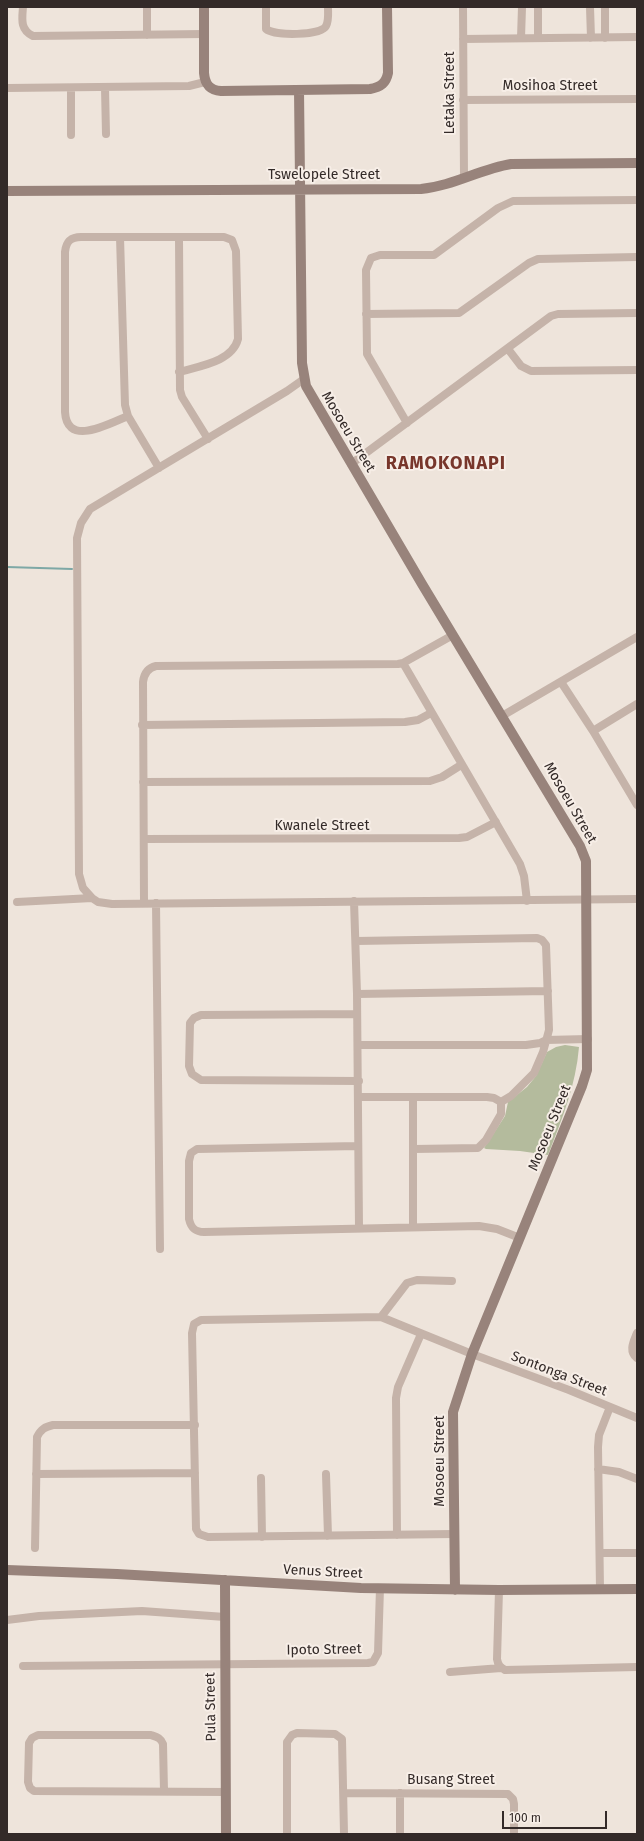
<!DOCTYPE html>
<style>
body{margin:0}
#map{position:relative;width:644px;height:1841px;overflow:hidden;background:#eee4db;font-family:"Fira Sans",sans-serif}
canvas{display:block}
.frame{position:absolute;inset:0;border:8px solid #332a28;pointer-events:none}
.scale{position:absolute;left:502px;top:1811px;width:105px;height:18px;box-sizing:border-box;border:2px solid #332a28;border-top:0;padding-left:5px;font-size:12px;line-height:14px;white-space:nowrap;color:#332a28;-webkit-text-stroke:3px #f7eee7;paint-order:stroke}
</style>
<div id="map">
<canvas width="644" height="1841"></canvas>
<div class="frame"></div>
<div class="scale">100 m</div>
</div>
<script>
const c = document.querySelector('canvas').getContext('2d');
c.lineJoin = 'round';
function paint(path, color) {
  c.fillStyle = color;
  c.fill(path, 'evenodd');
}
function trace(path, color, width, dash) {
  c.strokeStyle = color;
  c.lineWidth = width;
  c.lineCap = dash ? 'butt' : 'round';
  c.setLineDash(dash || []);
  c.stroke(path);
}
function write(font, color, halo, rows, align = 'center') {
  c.font = font + ' "Fira Sans",sans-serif';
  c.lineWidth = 4;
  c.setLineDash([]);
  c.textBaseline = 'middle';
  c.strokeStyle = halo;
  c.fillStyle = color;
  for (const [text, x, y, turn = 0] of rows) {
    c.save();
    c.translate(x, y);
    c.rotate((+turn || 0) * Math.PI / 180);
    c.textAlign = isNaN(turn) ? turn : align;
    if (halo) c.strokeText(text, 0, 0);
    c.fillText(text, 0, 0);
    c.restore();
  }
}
paint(new Path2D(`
 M565,1045L579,1047C576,1085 562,1119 548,1155L520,1151L486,1149L484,1148L505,1116L508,1102L527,1087L536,1076L547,1052L556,1047Z`), '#b4bb9d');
trace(new Path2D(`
 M7,567L72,569`), '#7ea8a6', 2);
trace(new Path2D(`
 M23,7C22,19 20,30 33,36L204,34
 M147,7V35
 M266,7V29C274,36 321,36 326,26C329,21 328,13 328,7
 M463,7L464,178
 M538,7V38
 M590,7L591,38
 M605,7V38
 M521,38L522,7
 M463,39L637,37
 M7,88L189,86L205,82
 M71,88V135
 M105,88L106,134
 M463,100L637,99
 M120,237L125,405L128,416L159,468
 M179,238L180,390L182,397L208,439
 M366,314L459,313L529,263L538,259L637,257
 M508,349L521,366L531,371L637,370
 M128,416C110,423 67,448 65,412V252C66,242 70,237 81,237H224L232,240L236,251L238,339C232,362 199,366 179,372
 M407,423L367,354L366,270L371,258L380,255H434L498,208L513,201L637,200
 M351,464L551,316L558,314L637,313
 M403,663L520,864L524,876L527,901
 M561,682L593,731L637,805
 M502,716L637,637
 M142,725L405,722L418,720L431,713
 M593,731L637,704
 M143,782L430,781L442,777L461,765
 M144,839L459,838L467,837L496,822
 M92,898L83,888L79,874L77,538L81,523L90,509L287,391L304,379
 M354,901L357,994L359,1228
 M17,902L92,898L98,902L112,904L637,899
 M144,903L143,682C144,674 147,668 156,666L398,664L403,663L453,635
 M156,903L160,1249
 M356,941L537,938L542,940L546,945L549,1030L543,1052L534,1073L511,1096L501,1102V1114L486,1140L478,1148L414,1149
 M357,994L548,991
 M357,1014L201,1015L194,1018L190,1023L189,1066L192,1074L201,1080L359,1081
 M358,1045H526L540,1043L546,1040L588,1039
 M359,1097H487L494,1098L501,1102
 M413,1098V1227
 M358,1146L197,1149L191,1153L189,1161V1219C191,1228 195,1232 204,1232L479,1226L497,1229L520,1238
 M381,1317L407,1283L417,1280L452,1281
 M637,1333C634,1341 628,1351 637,1358
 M598,1469L619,1472L637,1479
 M36,1474L195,1473
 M326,1474L328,1536
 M261,1478L262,1537
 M454,1534L208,1537L199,1534L196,1529L192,1333L194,1324L201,1320L381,1317L472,1354L569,1390L637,1418
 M397,1535L396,1398L398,1387L421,1334
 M35,1548L37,1437C41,1429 45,1427 53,1425H195
 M600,1553H637
 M600,1589L598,1447L599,1435L610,1407
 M499,1590L497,1659C498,1665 500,1667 505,1670L637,1667
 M7,1620L39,1616L142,1611L225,1617
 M23,1666L368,1663L373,1662L378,1653L380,1588
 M450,1672L501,1668
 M164,1791L163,1744C161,1738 157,1737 151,1735H38L32,1738L29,1743L28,1782L30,1788L34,1791L226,1792
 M344,1793L508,1794L513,1799L514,1804V1834
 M287,1834V1742L292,1735L297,1733L335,1734L342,1739L344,1834
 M400,1834V1793`), '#c5b3a9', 8);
trace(new Path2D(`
 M204,7V73C205,84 209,90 221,91L370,89C381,87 386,83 388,73L387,7
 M299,90L302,363L306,386L422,584L580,846L586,861L587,1070L582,1086L472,1354L453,1412L455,1590
 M7,191L421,189C453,186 480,169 511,164L637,163
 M7,1570L117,1574L361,1588L499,1590L637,1589
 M225,1580L226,1834`), '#98837b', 10);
write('14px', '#332a28', '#f7eee7', [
 ["Mosihoa Street",550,86],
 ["Letaka Street",450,93,-90],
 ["Tswelopele Street",324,175],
 ["Mosoeu Street",348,432,59],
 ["Mosoeu Street",570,803,60],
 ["Kwanele Street",322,826],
 ["Mosoeu Street",550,1128,-68],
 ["Sontonga Street",559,1374,21],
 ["Mosoeu Street",440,1461,-90],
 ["Venus Street",323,1572,3],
 ["Ipoto Street",324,1650,-1],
 ["Pula Street",211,1707,-91],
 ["Busang Street",451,1780]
]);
c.letterSpacing = '1px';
write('bold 18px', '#78362b', '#f7eee7', [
 ["RAMOKONAPI",446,464]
]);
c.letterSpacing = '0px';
</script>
